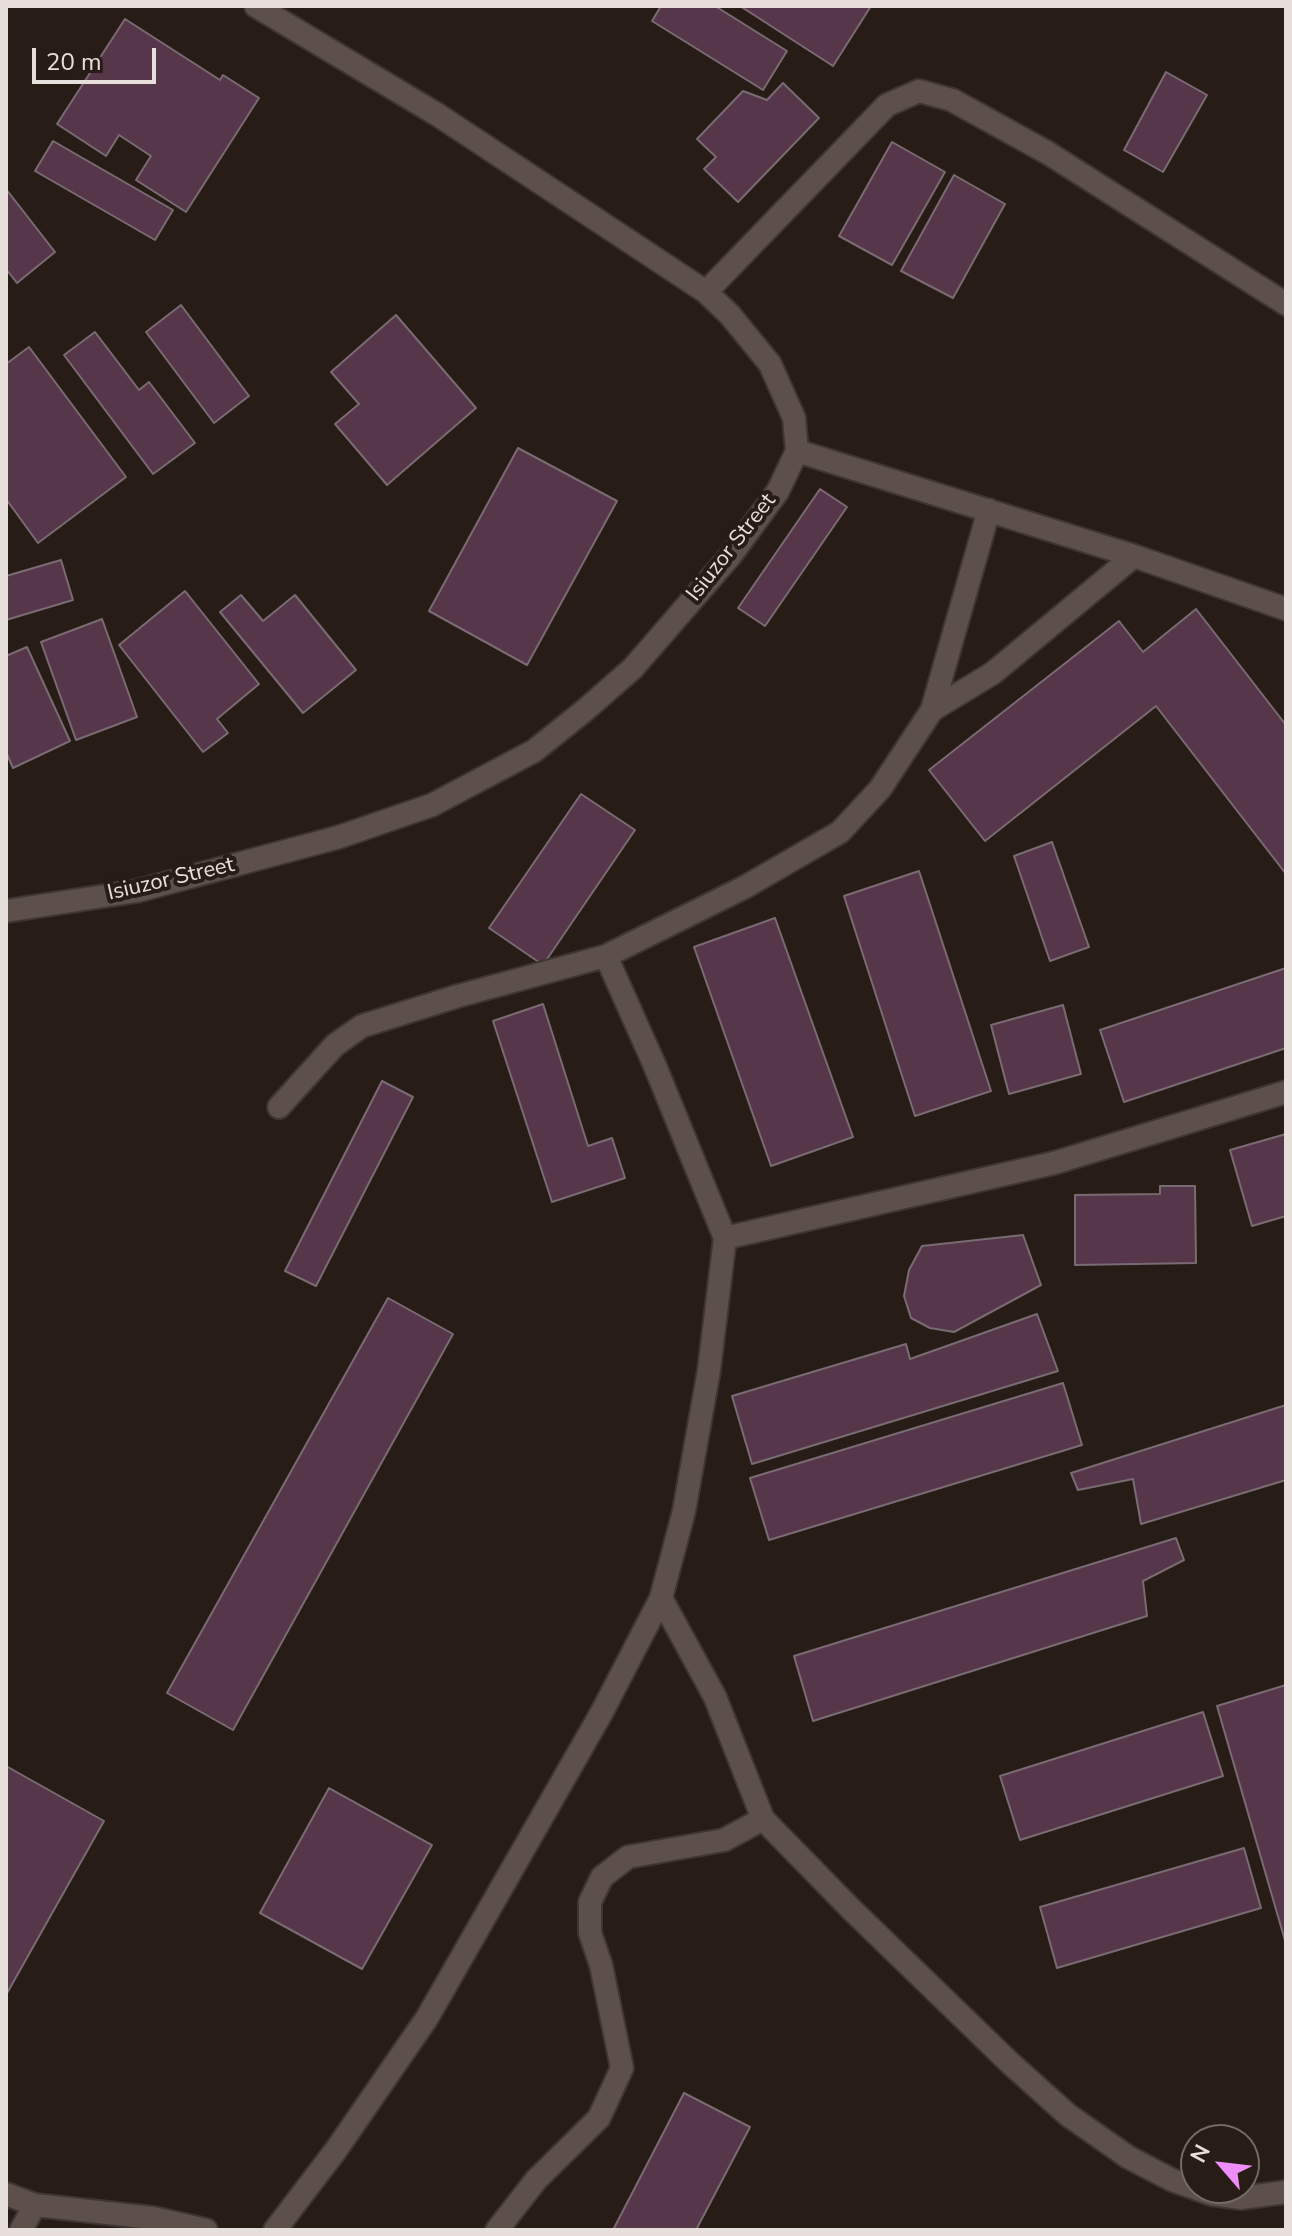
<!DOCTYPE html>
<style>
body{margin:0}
#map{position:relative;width:1292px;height:2236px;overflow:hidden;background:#281c16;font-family:"Nunito Sans",sans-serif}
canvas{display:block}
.frame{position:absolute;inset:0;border:8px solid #e7dfdb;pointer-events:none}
.north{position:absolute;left:1180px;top:2124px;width:80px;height:80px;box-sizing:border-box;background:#281c16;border:2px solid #746a65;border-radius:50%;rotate:298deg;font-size:22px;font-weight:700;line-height:32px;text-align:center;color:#e7dfdb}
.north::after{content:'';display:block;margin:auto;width:28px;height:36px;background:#ee8cf8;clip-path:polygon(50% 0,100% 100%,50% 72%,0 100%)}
.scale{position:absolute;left:32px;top:48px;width:124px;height:36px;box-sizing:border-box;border:4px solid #e7dfdb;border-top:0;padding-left:10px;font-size:24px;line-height:28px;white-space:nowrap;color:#e7dfdb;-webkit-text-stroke:6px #281c16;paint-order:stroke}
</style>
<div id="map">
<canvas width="1292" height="2236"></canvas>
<div class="frame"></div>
<div class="north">N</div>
<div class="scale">20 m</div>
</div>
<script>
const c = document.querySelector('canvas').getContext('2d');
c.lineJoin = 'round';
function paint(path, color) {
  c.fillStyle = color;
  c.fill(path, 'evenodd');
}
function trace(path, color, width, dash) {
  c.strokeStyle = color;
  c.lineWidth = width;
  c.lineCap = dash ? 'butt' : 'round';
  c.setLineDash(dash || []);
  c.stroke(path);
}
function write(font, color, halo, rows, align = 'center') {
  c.font = font + ' "Nunito Sans",sans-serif';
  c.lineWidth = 8;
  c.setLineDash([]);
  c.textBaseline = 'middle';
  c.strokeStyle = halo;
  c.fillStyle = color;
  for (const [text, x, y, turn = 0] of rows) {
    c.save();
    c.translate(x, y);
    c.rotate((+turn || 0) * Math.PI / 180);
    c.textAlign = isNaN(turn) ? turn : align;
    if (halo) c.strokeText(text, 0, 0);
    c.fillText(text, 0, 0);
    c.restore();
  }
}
const building = new Path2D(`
 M661,6H715L787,51L763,90L652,21Z
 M740,6H871L833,66Z
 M125,19L220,80L223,75L259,98L186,212L136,180L151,156L119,135L106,156L57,124Z
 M1166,72L1207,95L1163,172L1124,150Z
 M783,83L819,118L738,202L704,169L716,157L697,139L743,91L767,100Z
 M53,141L173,210L155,240L35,171Z
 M892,142L945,172L892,265L839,236Z
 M954,175L1005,204L953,298L901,271Z
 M6,189L55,252L17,283L6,269Z
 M181,305L249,396L214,423L146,332Z
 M396,315L476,408L387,485L335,424L359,404L331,372Z
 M95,332L139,390L149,382L195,443L153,474L64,355Z
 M29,347L126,477L38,543L6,499V364Z
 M518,448L617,501L527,665L429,611Z
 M820,489L847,507L765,626L738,608Z
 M61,560L73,600L6,620V576Z
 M185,591L259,684L217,719L228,733L203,752L119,645Z
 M241,595L263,621L295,595L356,670L303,713L220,612Z
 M1196,609L1286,725V874L1156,706L985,841L929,770L1119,621L1143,652Z
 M102,619L137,717L76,740L41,642Z
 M27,647L70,741L13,768L6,752V656Z
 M581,794L635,830L543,965L489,928Z
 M1052,842L1089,947L1050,961L1014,856Z
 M919,871L991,1091L915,1116L844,896Z
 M775,918L853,1137L771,1166L694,947Z
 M1286,968V1048L1124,1102L1100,1030Z
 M543,1004L588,1146L612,1138L625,1178L552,1202L493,1021Z
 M1063,1005L1081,1074L1009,1094L991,1025Z
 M382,1081L413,1097L316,1286L285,1271Z
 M1286,1134V1216L1252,1226L1230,1150Z
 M1160,1186H1195L1196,1263L1075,1265V1195L1160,1194Z
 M1023,1235L1041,1285L954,1332L930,1328L911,1318L904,1296L909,1270L922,1246Z
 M388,1298L453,1334L233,1730L167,1693Z
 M1037,1314L1058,1371L752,1464L732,1396L906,1344L910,1359Z
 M1063,1383L1082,1445L769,1540L750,1478Z
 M1286,1405V1480L1141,1524L1133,1479L1078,1490L1071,1473Z
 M1176,1538L1184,1560L1143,1581L1147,1616L813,1721L794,1656Z
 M1286,1685V1944L1217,1706Z
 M1203,1712L1223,1776L1020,1840L1000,1776Z
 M6,1766L104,1821L6,1995Z
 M329,1788L432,1845L362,1969L260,1913Z
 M1244,1848L1261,1908L1057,1968L1040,1907Z
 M684,2093L750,2127L696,2230H613Z`);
paint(building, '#553749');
trace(building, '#796b73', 2);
const service = new Path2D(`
 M725,1238L1054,1163L1286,1092`);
const minor = new Path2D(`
 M706,292L887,105L919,91L952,100L1048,153L1286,304
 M797,451L1134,556L1286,609
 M932,710L993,673L1134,556
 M6,911L137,891L339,837L432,805L534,751L584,711L633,668L731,555L778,491L797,451L794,418L770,364L730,315L706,292L438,115L256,6
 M279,1107L335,1045L362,1026L458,996L606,956L745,887L840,832L880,789L932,710L989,510
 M661,1598L715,1697L763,1819L852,1910L1009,2062L1068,2115L1128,2157L1172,2180L1211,2194L1241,2198L1286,2192
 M6,2194L35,2205L153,2218L206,2230
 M21,2230L35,2205
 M275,2230L336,2150L427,2018L602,1712L661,1598L684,1511L709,1370L725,1238L655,1066L606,956
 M497,2230L536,2180L599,2118L622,2068L601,1965L590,1933V1902L602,1877L628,1857L724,1840L763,1819`);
trace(service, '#3f3633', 26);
trace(minor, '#3f3633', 26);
trace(service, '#5d4f49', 22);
trace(minor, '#5d4f49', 22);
write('22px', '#e7dfdb', '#281c16', [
 ["Isiuzor Street",732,548,-52],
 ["Isiuzor Street",171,880,-13]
]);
</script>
